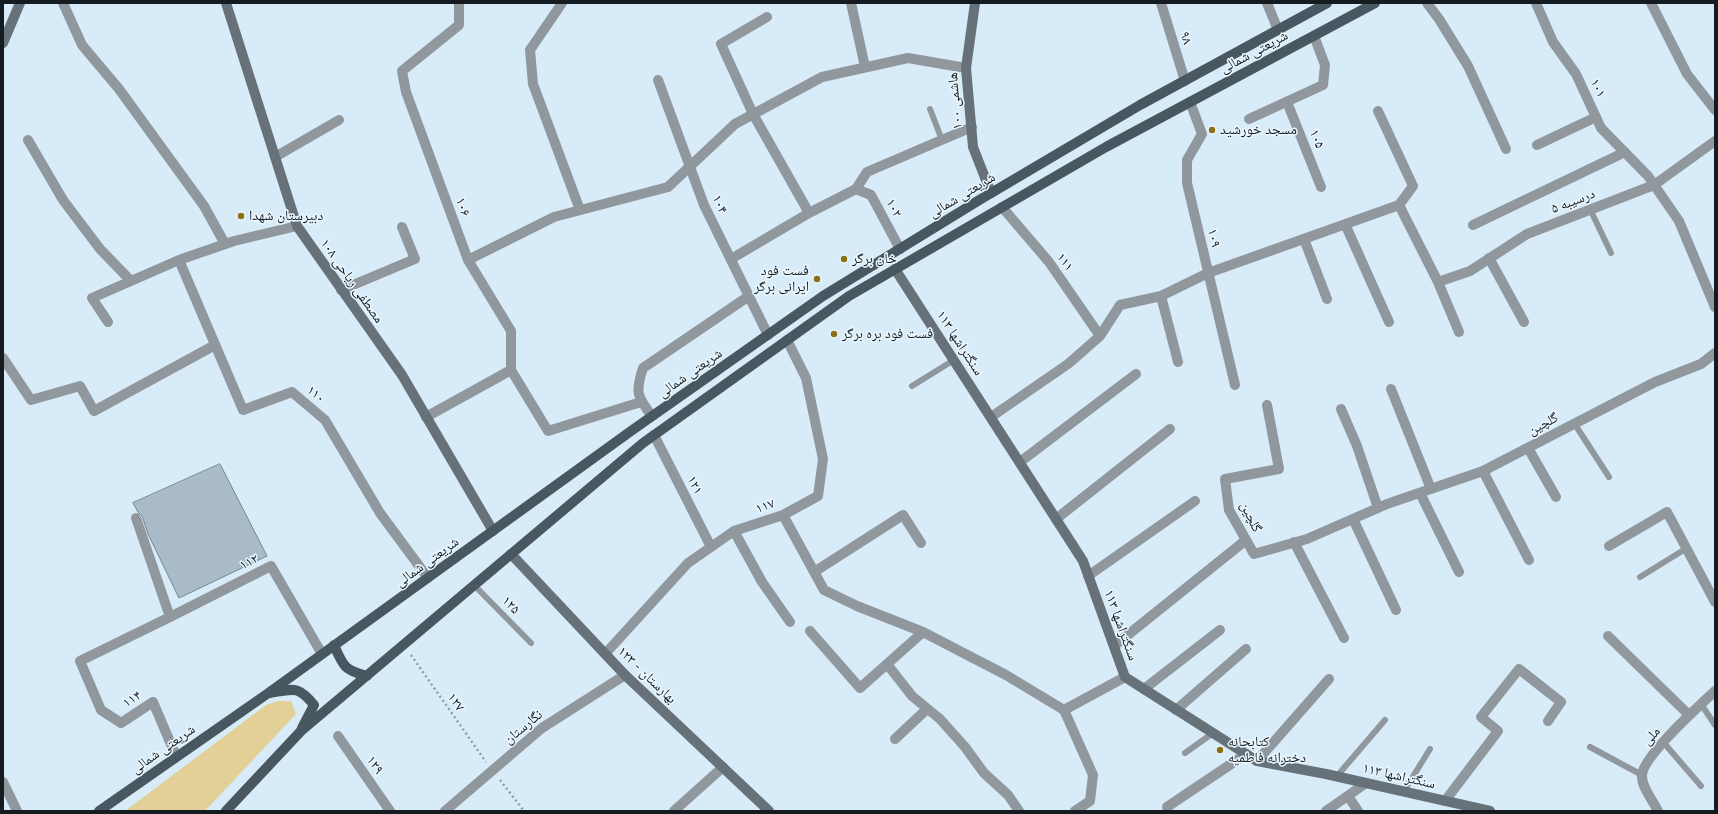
<!DOCTYPE html>
<meta charset="utf-8">
<style>
body{margin:0}
#map{position:relative;width:1718px;height:814px;overflow:hidden;background:#d7ebf8;font-family:"Public Sans",sans-serif}
canvas{display:block}
.frame{position:absolute;inset:0;border:4px solid #151c21;pointer-events:none}
</style>
<div id="map">
<canvas width="1718" height="814"></canvas>
<div class="frame"></div>
</div>
<script>
const c = document.querySelector('canvas').getContext('2d');
c.lineJoin = 'round';
function paint(path, color) {
  c.fillStyle = color;
  c.fill(path, 'evenodd');
}
function trace(path, color, width, dash) {
  c.strokeStyle = color;
  c.lineWidth = width;
  c.lineCap = dash ? 'butt' : 'round';
  c.setLineDash(dash || []);
  c.stroke(path);
}
function write(font, color, halo, rows, align = 'center') {
  c.font = font + ' "Public Sans","Noto Naskh Arabic",sans-serif';
  c.lineWidth = 3;
  c.setLineDash([]);
  c.textBaseline = 'middle';
  c.strokeStyle = halo;
  c.fillStyle = color;
  for (const [text, x, y, turn = 0] of rows) {
    c.save();
    c.translate(x, y);
    c.rotate((+turn || 0) * Math.PI / 180);
    c.textAlign = isNaN(turn) ? turn : align;
    if (halo) c.strokeText(text, 0, 0);
    c.fillText(text, 0, 0);
    c.restore();
  }
}
paint(new Path2D(`
 M278,701H291L296,714L205,811H125L266,705Z`), '#e3d097');
const building = new Path2D(`
 M220,464L267,556L179,598L148,534L142,516L138,512L133,503Z`);
paint(building, '#a9bbc8');
trace(building, '#748692', 1);
trace(new Path2D(`
 M411,655L486,762
 M500,780L524,811`), '#8e9da7', 2.5, [2, 3]);
trace(new Path2D(`
 M930,109L942,140
 M1590,209L1611,253
 M912,386L954,360
 M1574,423L1609,477
 M1640,577L1687,548
 M474,585L531,643
 M1701,704L1715,725
 M1664,743L1701,786
 M1590,747L1642,775
 M1185,753L1213,733
 M1337,776L1385,720
 M1404,791L1430,749`), '#90989d', 6);
trace(new Path2D(`
 M63,3L82,45L119,89L204,206L225,244
 M459,3V25L402,71L406,92L468,260L511,331V370L548,431L641,402
 M562,3L530,50L533,84L580,210
 M851,3L865,67
 M1161,3L1185,81
 M1267,3L1278,30
 M1427,3L1439,19L1468,66L1506,149
 M1536,3L1553,42L1576,74L1601,128L1648,176L1679,221L1715,307
 M1651,3L1687,74L1715,110
 M767,17L721,44L753,114L809,213
 M658,80L704,205L768,335
 M1190,102L1202,134L1187,160V183L1235,385
 M1287,102L1321,187
 M1249,119L1323,85L1325,65L1314,36
 M28,140L63,200L100,249L131,281
 M1537,145L1596,117
 M275,157L339,120
 M856,189L871,195L900,249
 M1399,205L1438,282L1459,332
 M1002,207L1049,262L1100,336
 M1345,224L1389,322
 M1473,225L1625,152
 M1304,239L1327,299
 M1489,258L1524,322
 M731,259L809,213L856,189L867,172L972,127
 M179,260L243,410L292,392L325,420L380,513L428,578
 M468,260L554,217L668,187L735,124L822,77L908,58L966,68
 M1438,282L1470,271L1527,234L1654,185L1715,141
 M341,290L415,259L402,227
 M1161,296L1178,362
 M108,322L92,298L179,260L234,241L297,226
 M3,358L31,400L80,386L94,411L215,345
 M1391,389L1431,489
 M1267,405L1279,469L1225,479L1229,510L1254,554L1307,539L1387,504L1483,471L1655,382L1701,364L1715,353
 M1341,409L1357,446L1378,508
 M652,416C637,397 635,392 643,368L749,296
 M426,417L511,370
 M991,417L1068,364L1100,336L1120,305L1161,296L1208,273L1399,205L1413,186L1378,111
 M654,435L711,547
 M1528,448L1556,497
 M1020,462L1136,374
 M1483,471L1529,560
 M1420,493L1459,572
 M783,515L824,590L857,606L923,632L1006,675L1064,710L1093,775L1090,801L1075,811
 M136,518L170,617L80,661L101,710L121,723L153,702L176,756
 M1056,519L1170,429
 M1353,519L1396,610
 M734,531L762,582L790,622
 M1294,542L1344,638
 M1609,546L1667,512L1715,602
 M814,572L903,515L921,543
 M1088,576L1195,501
 M170,617L271,566L322,654
 M810,631L860,688L923,632
 M1608,636L1689,715
 M1114,646L1246,540
 M605,654L688,563L734,531L783,515L818,496L823,459L806,378L787,340
 M887,664L912,696L940,719L965,747L984,773L1008,795L1019,811
 M1144,689L1220,630
 M1064,710L1125,677
 M1176,710L1246,649
 M338,736L390,811
 M895,739L927,709
 M1257,761L1329,679
 M3,782L17,811
 M1348,796L1358,811
 M1445,801L1498,731L1481,717L1519,669L1561,702L1548,721
 M1167,807L1246,754
 M445,811L542,728L625,675
 M674,811L723,767
 M1326,811L1366,783
 M1658,811C1653,800 1641,787 1642,775C1643,756 1700,705 1715,691`), '#90989d', 10);
trace(new Path2D(`
 M226,3L297,226L402,375L493,531
 M975,3L966,68L973,147L991,193
 M3,43L20,3
 M895,269L1083,561L1125,677L1257,761L1326,774L1490,811
 M511,554L625,675L769,811`), '#667179', 10);
trace(new Path2D(`
 M334,645C343,666 344,670 367,676
 M270,693C293,689 298,685 314,705L302,728
 M99,811L267,694L631,431L823,296L981,199L1140,105L1327,3
 M226,811L301,731L643,443L849,296L1106,147L1375,3`), '#495760', 10);
for (const [x, y, r, color] of [
 [1212,130,4,"#8b7114"],
 [241,216,4,"#8b7114"],
 [844,259,4,"#8b7114"],
 [817,279,4,"#8b7114"],
 [834,334,4,"#8b7114"],
 [1220,750,4,"#8b7114"]
]) {
  const dot = new Path2D();
  dot.arc(x, y, r, 0, 2 * Math.PI);
  c.fillStyle = color;
  c.fill(dot);
  trace(dot, '#ebf7ff', 1.5);
}
write('14px', '#151c21', '#ebf7ff', [
 ["۹۸",1186,38,73],
 ["شریعتی شمالی",1254,52,-28],
 ["۱۰۱",1598,88,64],
 ["هاشمی ۱۰۰",955,101,-95],
 ["۱۰۵",1317,139,68],
 ["شریعتی شمالی",962,195,-31],
 ["درسیبه ۵",1573,201,-21],
 ["۱۰۴",720,204,66],
 ["۱۰۶",463,207,70],
 ["۱۰۲",894,208,62],
 ["۱۰۹",1214,238,77],
 ["۱۱۱",1065,262,54],
 ["مصطفی ریاحی ۱۰۸",352,281,55],
 ["سنگتراشها ۱۱۳",960,343,57],
 ["شریعتی شمالی",690,373,-35],
 ["۱۱۰",316,394,39],
 ["گلچین",1543,424,-28],
 ["۱۲۱",695,485,63],
 ["۱۱۷",765,506,-19],
 ["گلچین",1251,517,64],
 ["۱۱۲",249,562,-27],
 ["شریعتی شمالی",427,562,-36],
 ["۱۲۵",511,605,46],
 ["سنگتراشها ۱۱۳",1121,625,70],
 ["بهارستان - ۱۲۳",647,675,44],
 ["۱۱۴",132,699,-32],
 ["۱۲۷",456,702,55],
 ["نگارستان",523,727,-39],
 ["ملی",1651,736,-48],
 ["شریعتی شمالی",163,749,-35],
 ["۱۲۹",375,765,56],
 ["سنگتراشها ۱۱۳",1399,776,13]
]);
write('14px', '#151c21', '#ebf7ff', [
 ["مسجد خورشید",1220,130],
 ["دبیرستان شهدا",249,216],
 ["خان برگر",852,259],
 ["فست فود",809,271,"right"],
 ["ایرانی برگر",809,287,"right"],
 ["فست فود بره برگر",842,334],
 ["کتابحانه",1228,742],
 ["دخترانه فاطمیه",1228,758]
], 'left');
</script>
